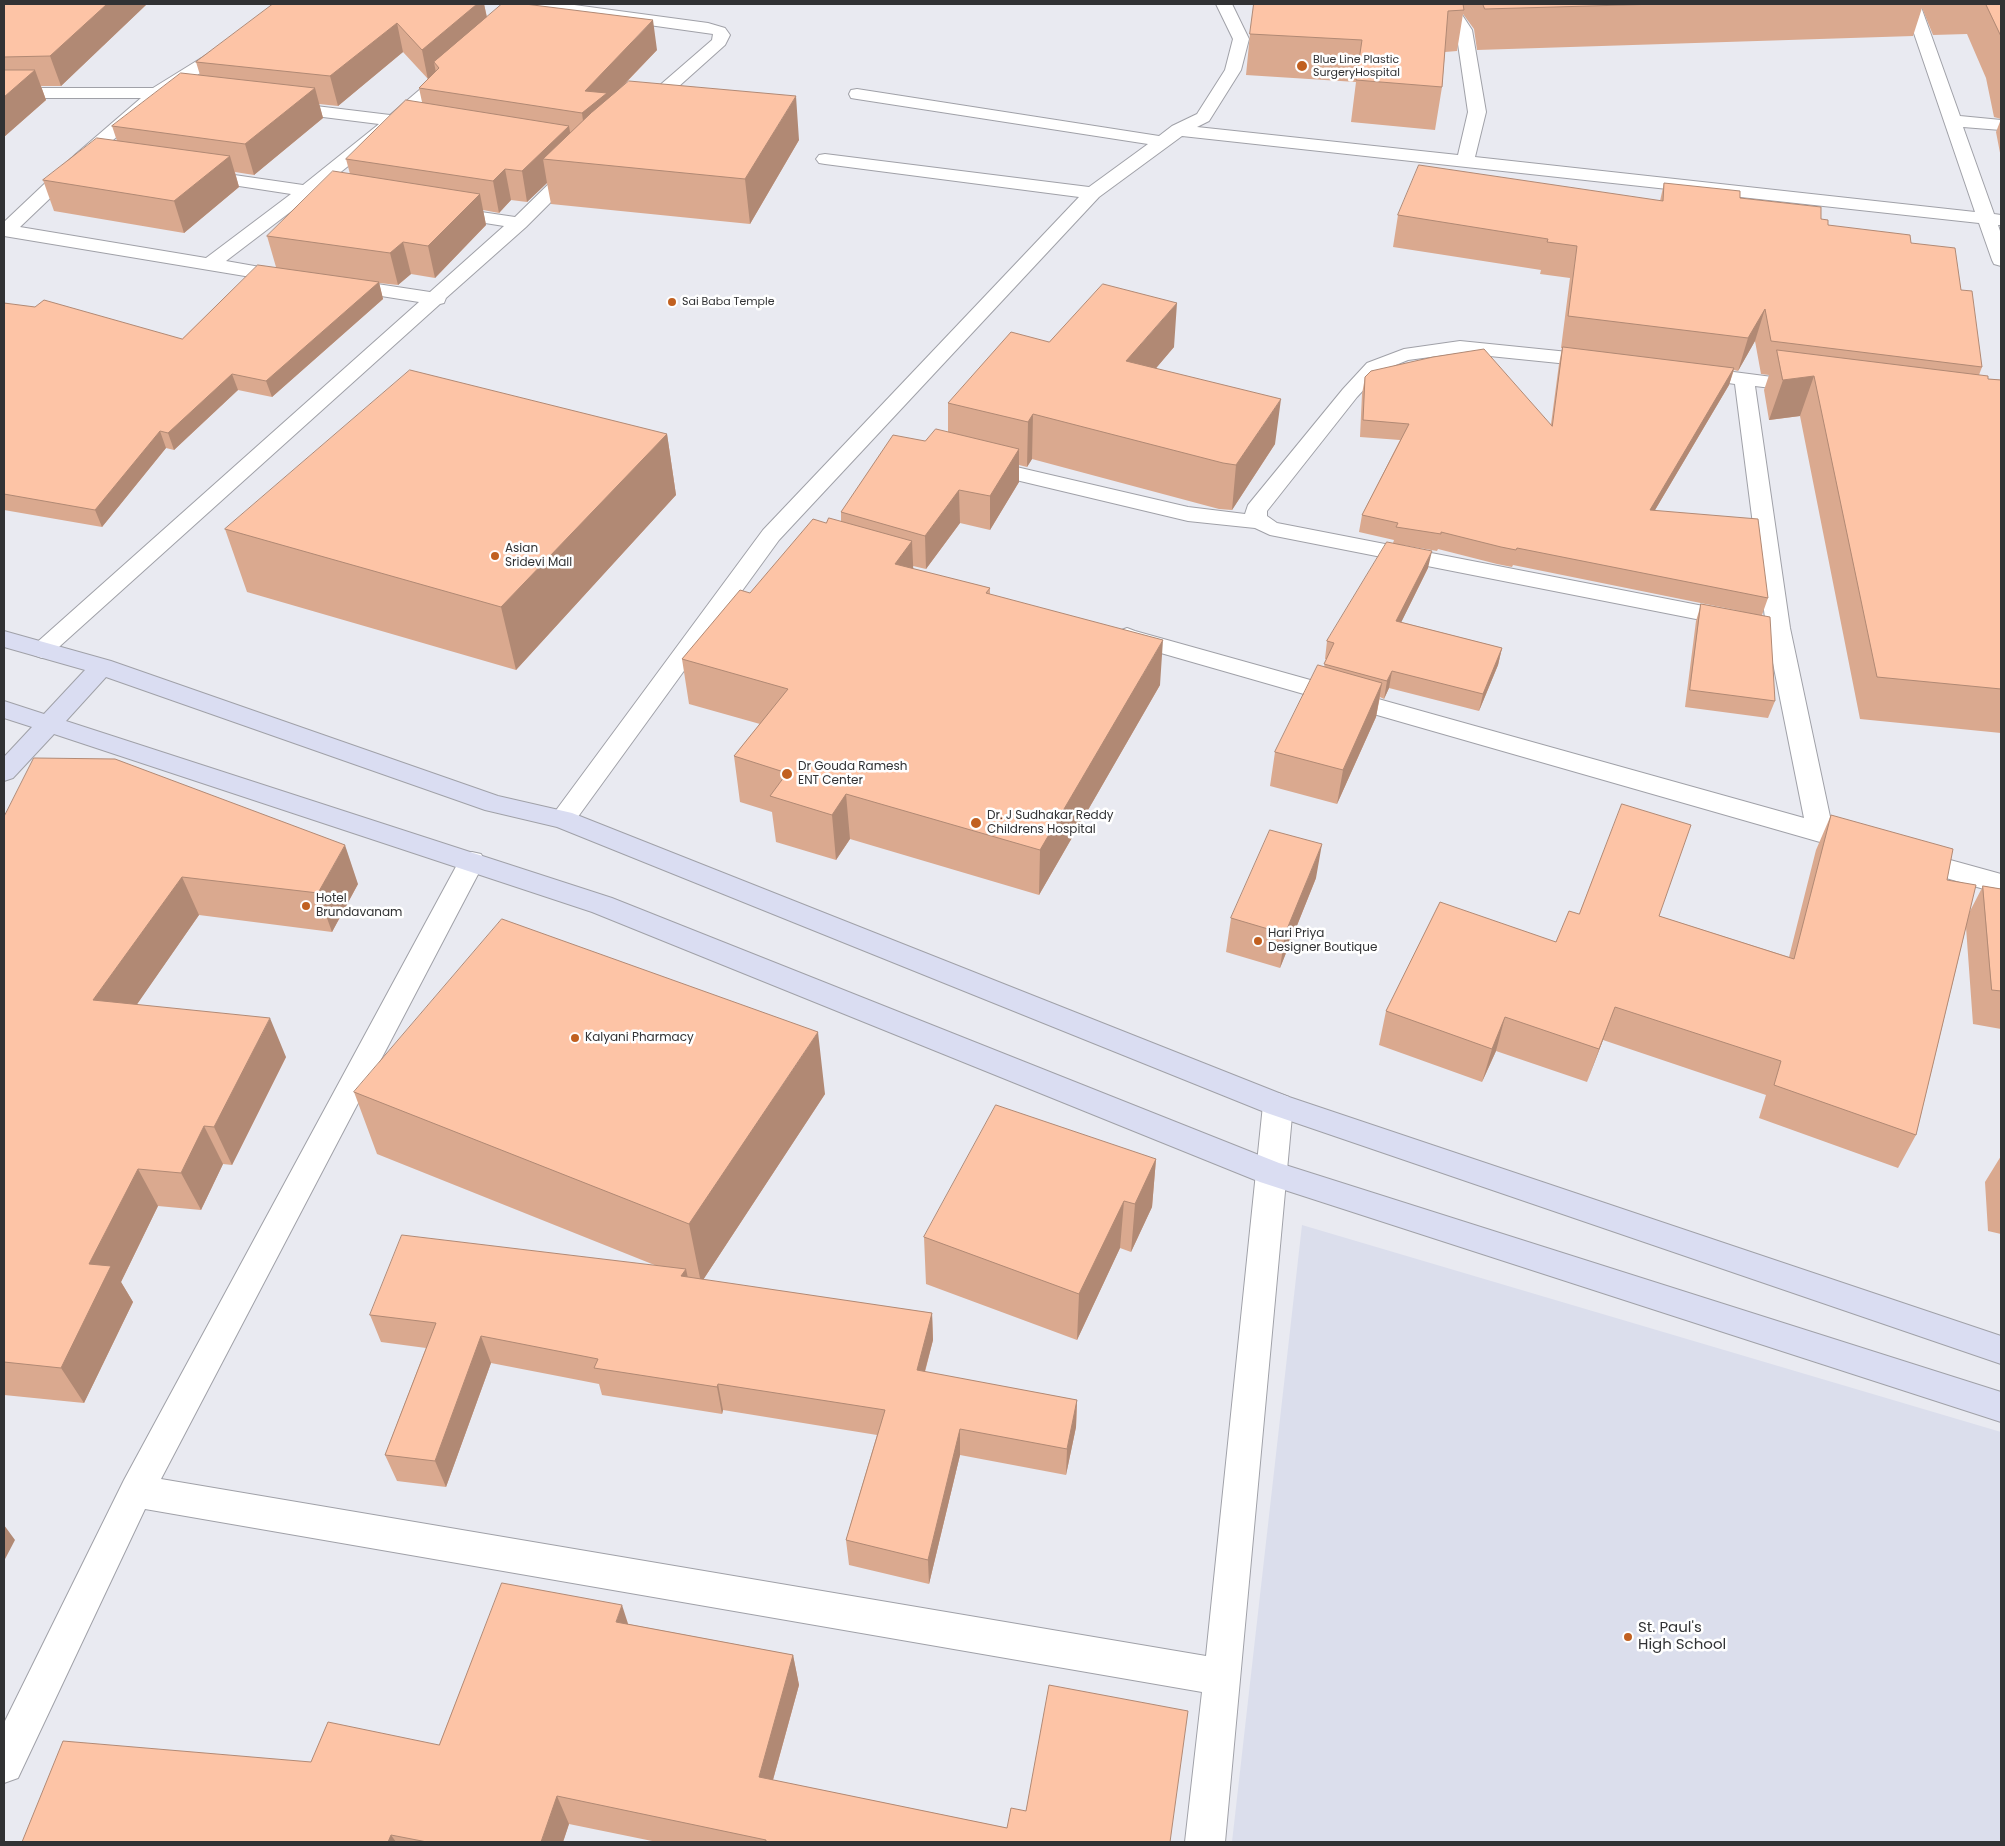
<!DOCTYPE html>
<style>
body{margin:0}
#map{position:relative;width:2005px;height:1846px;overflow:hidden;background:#e9eaf1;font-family:Poppins,sans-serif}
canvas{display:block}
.frame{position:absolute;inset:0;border:5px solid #313234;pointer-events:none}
</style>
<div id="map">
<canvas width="2005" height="1846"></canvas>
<div class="frame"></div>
</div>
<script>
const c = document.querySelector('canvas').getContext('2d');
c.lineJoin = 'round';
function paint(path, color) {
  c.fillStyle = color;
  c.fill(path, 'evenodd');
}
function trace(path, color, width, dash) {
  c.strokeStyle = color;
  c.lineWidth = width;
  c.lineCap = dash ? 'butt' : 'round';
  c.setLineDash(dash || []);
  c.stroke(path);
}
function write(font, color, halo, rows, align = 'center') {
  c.font = font + ' Poppins,sans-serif';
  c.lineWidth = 5;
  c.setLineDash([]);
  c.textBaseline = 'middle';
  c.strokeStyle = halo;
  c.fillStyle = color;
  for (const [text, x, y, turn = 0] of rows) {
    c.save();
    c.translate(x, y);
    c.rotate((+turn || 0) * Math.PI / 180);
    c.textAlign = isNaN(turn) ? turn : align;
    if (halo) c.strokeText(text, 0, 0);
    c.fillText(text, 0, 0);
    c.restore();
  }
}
paint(new Path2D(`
 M1302,1225L2001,1432V1842H1232Z`), '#dbdeec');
const street = new Path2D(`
 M527,4H567L708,23L725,28L730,35L725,45L649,113H637L634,109L637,105L712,40L713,34L535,9L529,7Z
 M1216,4H1232L1249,39L1241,70L1209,121L1197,127L1458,155L1468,112L1456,30L1439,4H1455L1472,30L1486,112L1475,157L1975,212L1904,4H1920L1960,116L2001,120V130L1963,127L1994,214L2001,215V225H1998L2001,234V266L1994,264L1992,260L1979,223L1182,136L1099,197L779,540L572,825L563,828L554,825L550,819L554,813L763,530L1079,197L825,164L819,163L816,159L819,155L825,154L1089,187L1148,144L857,99L851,98L849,94L851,90L857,89L1159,136L1172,126L1197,114L1225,70L1233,39Z
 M230,42L236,44L238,47L236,50L174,90L199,93L201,97L199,101L193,102L161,98L88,162L20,227L206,258L291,194L200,180L194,179L191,175L194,171L200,170L303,185L379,124L283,112L277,111L275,107L277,103L283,102L390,115L444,69H456L458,73L408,118L430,121L433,125L430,129L424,130L397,127L322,187L356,193L359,197L356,201L350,202L310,197L226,261L294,273L297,277L294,281L287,283L4,236V222L76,154L141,98H4V88H153L224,44Z
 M575,163L581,164L584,168L581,172L526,227L446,298L444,303L440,304L50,655L42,658L34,655L30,650L34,645L419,302L337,289L334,285L337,281L344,279L430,292L504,226L441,216L438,212L441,208L447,207L515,217L569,164Z
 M1460,341L1598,355L1605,357L1608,361L1605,365L1598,367L1460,353L1408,360L1381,371L1357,397L1267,511V516L1277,523L1765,618L1735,384L1688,377L1685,373L1688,369L1695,367L1811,382L1814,386L1811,390L1804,392L1755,386L1790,628L1832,826L1867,836L1871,843L1867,850L1858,852L1820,842L1119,641L1115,636L1119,631L1127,628L1135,631L1804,818L1767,633L1270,535L1255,528L1188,521L974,470L971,465L974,460L982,459L1188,507L1245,514L1248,505L1343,389L1367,363L1404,349Z
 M1914,850L2001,874V894L1905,866L1901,859L1905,852Z
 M472,852L481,854L485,861L161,1479L1206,1656L1263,1105L1267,1097L1278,1093L1289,1097L1293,1105L1225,1842H1185L1202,1692L145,1509L18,1778L4,1783V1723L124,1480L459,861L463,854Z`);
const secondary = new Path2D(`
 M4,631L111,661L498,796L572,813L1289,1097L2001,1336V1364L1267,1113L557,827L485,810L106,677L66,721L612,898L1279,1163L2001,1392V1422L1260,1182L592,912L54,734L13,778L4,781V757L32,727L4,718V701L44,714L85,670L4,647Z`);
trace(street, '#a0a1a8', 2);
trace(secondary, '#a0a1a8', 2);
paint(street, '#fff');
paint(secondary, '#daddf2');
paint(new Path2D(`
 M4,4H147L61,86H41L46,100L4,137Z
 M484,4L487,17L657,50L619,90L799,140L750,224L551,204L547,183L527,202L511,200L499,213L483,210L486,225L435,278L411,274L398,285L379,283L383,299L272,397L238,390L174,450L166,448L102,527L4,510V303L182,339L276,267L267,236L350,174L346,159L422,102L419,88L428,79L403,52L338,106L319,104L323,118L254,175L235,172L239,187L184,233L54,211L43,180L117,141L112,126L200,75L196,62Z
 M1254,4H2001V158L1996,132L2001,119L1994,117L1986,78L1967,34L1933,35L1922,8L1913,36L1477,50L1474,29L1463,14L1457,51L1445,52L1442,87L1435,130L1351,122L1356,82L1246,75L1250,34Z
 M1664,183L1740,198L1821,219L1828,225L1911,243L1961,290L1982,367L1979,375L1988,379L2001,380V733L1860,719L1800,416L1769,420L1764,390L1769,375L1761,374L1755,341L1738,371L1734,370L1729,385L1655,510L1768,598L1762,615L1775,701L1768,718L1685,707L1696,621L1701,604L1745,612L1513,565L1512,567L1497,564L1438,549L1437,551L1402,545L1428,568L1401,622L1502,648L1498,665L1479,711L1389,688L1384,699L1380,697L1376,717L1337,804L1270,786L1275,752L1324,667L1326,659H1325L1327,641L1393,543L1394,540L1359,532L1362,515L1400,440L1360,437L1362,394L1365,377L1551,424L1559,364L1562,348H1561L1570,278L1540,274L1541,270L1393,247L1398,215L1660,201Z
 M1049,342L1174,347L1156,368L1275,444L1232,510L1219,509L1032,459L1027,467L1019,465V482L990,530L960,523L926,569L913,566V569L990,588V594L1160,685L1039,895L850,839L836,860L776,842L772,812L740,802L734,756L760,724L689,704L682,659L750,593L841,521V512L925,441L948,432V403Z
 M667,434L676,495L516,670L247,592L225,529Z
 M1831,815L1947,880L1969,913L1983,886L2001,889V1029L1973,1024L1966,927L1916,1135L1898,1168L1759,1118L1766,1095L1603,1040L1587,1082L1496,1051L1482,1082L1379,1045L1386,1011L1556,942L1579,914L1659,916L1789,957L1816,850Z
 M4,817L358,884L332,932L199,915L136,1005L286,1057L232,1165L223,1164L201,1210L158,1206L121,1282L133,1302L84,1403L4,1395Z
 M1316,878L1280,968L1226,952L1231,918Z
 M354,1092L825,1094L703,1280L932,1313L933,1340L925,1372L1077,1400L1076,1427L1066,1475L960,1455L929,1584L849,1565L846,1540L877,1435L723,1410L722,1414L602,1395L599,1384L491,1363L446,1487L397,1481L385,1455L426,1348L381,1342L370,1315L657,1266L377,1154Z
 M2001,1156V1234L1988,1231L1985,1182Z
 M1156,1159L1152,1207L1131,1252L1120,1248L1077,1340L926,1284L924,1237Z
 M628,1624L793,1655L799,1685L773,1780L1007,1828L1170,1842H657L569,1824L563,1842H22L311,1762L439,1745Z`), '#daa98f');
paint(new Path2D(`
 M107,4H147L61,86L50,56Z
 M477,4H484L489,28L434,62L436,73L428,80L422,50Z
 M653,20L657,50L608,101L586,144L582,113L585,91Z
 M397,23L403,52L338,106L330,76Z
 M35,70L46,100L4,137V97Z
 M315,88L323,118L254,175L245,144Z
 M796,96L799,140L750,224L745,179Z
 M569,126L574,156L543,159L547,183L527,202L522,171Z
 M230,156L239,187L184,233L174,201Z
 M505,169L511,200L499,213L493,181Z
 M480,194L486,225L435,278L428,246Z
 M403,242L411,274L398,285L390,253Z
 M379,282L383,299L272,397L266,381Z
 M1177,303L1174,347L1124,406L1126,361Z
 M1765,309L1755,341L1738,371L1748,338Z
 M1734,368L1729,385L1645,527L1650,510Z
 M232,374L238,390L174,450L168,433Z
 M1814,376L1800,416L1769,420L1783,380Z
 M1281,399L1275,444L1232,510L1236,465Z
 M1033,414L1032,459L1027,467L1028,422Z
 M160,431L166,448L102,527L95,510Z
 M667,434L676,495L516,670L501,607Z
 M1019,449V482L990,530V496Z
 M959,490L960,523L926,569L925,536Z
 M912,541L914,585L895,564Z
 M1432,551L1428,568L1393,639L1396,621Z
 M1163,640L1160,685L1039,895L1040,850Z
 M1502,648L1498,665L1479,711L1483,694Z
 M1392,671L1389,688L1384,699L1387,681Z
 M1382,683L1376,717L1337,804L1343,770Z
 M846,794L850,839L836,860L832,815Z
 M1322,844L1316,878L1280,968L1285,934Z
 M345,845L358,884L332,932L318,893Z
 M182,877L199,915L113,1039L93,1000Z
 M1615,1007L1603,1040L1587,1082L1599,1049Z
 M1505,1017L1496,1051L1482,1082L1492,1049Z
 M270,1018L286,1057L232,1165L214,1127Z
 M818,1032L825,1094L701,1283L689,1224Z
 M204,1126L223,1164L201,1210L181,1173Z
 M1156,1159L1152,1207L1131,1252L1135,1204Z
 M138,1169L158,1206L121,1282L133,1302L84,1403L61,1368L89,1264Z
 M1124,1201L1120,1248L1077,1340L1079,1294Z
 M686,1269L692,1297L681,1276Z
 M932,1313L933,1340L918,1397L917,1370Z
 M481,1336L491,1363L446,1487L435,1461Z
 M718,1384L723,1410L722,1414L717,1387Z
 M1077,1400L1076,1427L1066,1475L1067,1449Z
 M960,1429V1455L929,1584L928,1560Z
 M4,1525L15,1540L4,1561Z
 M622,1605L632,1636L616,1622Z
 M793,1655L799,1685L766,1805L759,1777Z
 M557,1796L569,1824L563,1842H541Z
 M391,1835L396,1842H388Z`), '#b18974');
const building = new Path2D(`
 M4,4H107L50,56L4,57Z
 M273,4H477L422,50L397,23L330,76L196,62Z
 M502,4H525L653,20L585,91L607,93L582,113L419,88L439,68L434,62Z
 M1254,4H1463L1464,10L1448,11L1442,87L1356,80L1362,40L1250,34Z
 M1483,4H1659L1485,9Z
 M1986,4H2001V36Z
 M4,70H35L4,97Z
 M181,73L315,88L245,144L112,126Z
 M629,81L796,96L745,179L543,159L591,113Z
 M406,100L569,126L522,171L505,169L493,181L346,159Z
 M97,138L230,156L174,201L43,180Z
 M1419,165L1663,201L1664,183L1740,191V198L1821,207V219L1828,220V225L1910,235L1911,243L1955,248L1961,290L1972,291L1982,367L1771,341L1765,309L1748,338L1568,316L1577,246L1547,242L1548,239L1398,215Z
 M333,171L480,194L428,246L403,242L390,253L267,236Z
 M258,265L379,282L266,381L232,374L168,433L160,431L95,510L4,494V303L35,307L44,300L182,339Z
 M1103,284L1177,303L1126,361L1281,399L1236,465L1223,463L1033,414L1028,422L948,403L1011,332L1049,342Z
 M1563,347L1734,368L1650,510L1758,519L1768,598L1517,548L1516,550L1501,547L1441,532V534L1396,527L1398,523L1362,515L1409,424L1363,420L1365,377L1371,371L1433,357L1484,349L1552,426Z
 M1777,350L1988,376V379L2001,380V689L1877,677L1814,376L1783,380Z
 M410,370L667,434L501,607L225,529Z
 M936,429L1019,449L990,496L959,490L925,536L841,512L893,435L925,441Z
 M829,518L912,541L895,564L990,588L986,593L1163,640L1040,850L846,794L832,815L770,796L787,773L734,756L788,689L682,659L740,590L750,593L813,519L826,523Z
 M1387,542L1432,551L1396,621L1502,648L1483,694L1392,671L1387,681L1324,664L1334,643L1327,641Z
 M1701,604L1770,617L1775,701L1690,690Z
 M1318,665L1382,683L1343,770L1275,752Z
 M34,758L115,759L345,845L318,893L182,877L93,1000L270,1018L214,1127L204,1126L181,1173L138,1169L89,1264L111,1266L61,1368L4,1362V817Z
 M1622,804L1691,825L1659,916L1794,959L1831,815L1953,849L1947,880L1976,885L1916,1135L1774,1085L1781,1061L1615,1007L1599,1049L1505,1017L1492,1049L1386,1011L1440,902L1556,942L1569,911L1579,914Z
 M1270,830L1322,844L1285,934L1231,918Z
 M1983,886L2001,889V991L1992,990Z
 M502,919L818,1032L689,1224L354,1092Z
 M996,1105L1156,1159L1135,1204L1124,1201L1079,1294L924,1237Z
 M402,1235L686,1269L681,1276L932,1313L917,1370L1077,1400L1067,1449L960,1429L928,1560L846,1540L885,1410L718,1384L717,1387L594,1368L598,1359L481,1336L435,1461L385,1455L436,1323L370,1315Z
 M502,1583L622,1605L616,1622L793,1655L759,1777L1007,1828L1011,1808L1026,1811L1049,1685L1188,1711L1170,1842H766V1840L557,1796L541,1842H427L391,1835L388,1842H22L63,1741L311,1762L328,1722L439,1745Z`);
paint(building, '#fdc4a6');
trace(building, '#b18974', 1);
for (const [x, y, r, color] of [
 [1302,66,6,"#c16020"],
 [672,302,5,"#c16020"],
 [495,556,5,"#c16020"],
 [787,774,6,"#c16020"],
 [976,823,6,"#c16020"],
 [306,906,5,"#c16020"],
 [1258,941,5,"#c16020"],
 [575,1038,5,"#c16020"],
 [1628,1637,5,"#c16020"]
]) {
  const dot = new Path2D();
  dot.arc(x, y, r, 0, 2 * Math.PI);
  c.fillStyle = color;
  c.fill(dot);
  trace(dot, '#fff', 2);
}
write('11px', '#313234', '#fff', [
 ["Blue Line Plastic",1313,60],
 ["SurgeryHospital",1313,73],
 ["Sai Baba Temple",682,302]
], 'left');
write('12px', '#313234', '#fff', [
 ["Asian",505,549],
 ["Sridevi Mall",505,563],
 ["Dr Gouda Ramesh",798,767],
 ["ENT Center",798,781],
 ["Dr. J Sudhakar Reddy",987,816],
 ["Childrens Hospital",987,830],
 ["Hotel",316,899],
 ["Brundavanam",316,913],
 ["Hari Priya",1268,934],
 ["Designer Boutique",1268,948],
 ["Kalyani Pharmacy",585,1038]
], 'left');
write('15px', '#313234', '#fff', [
 ["St. Paul's",1638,1628],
 ["High School",1638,1645]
], 'left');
</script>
